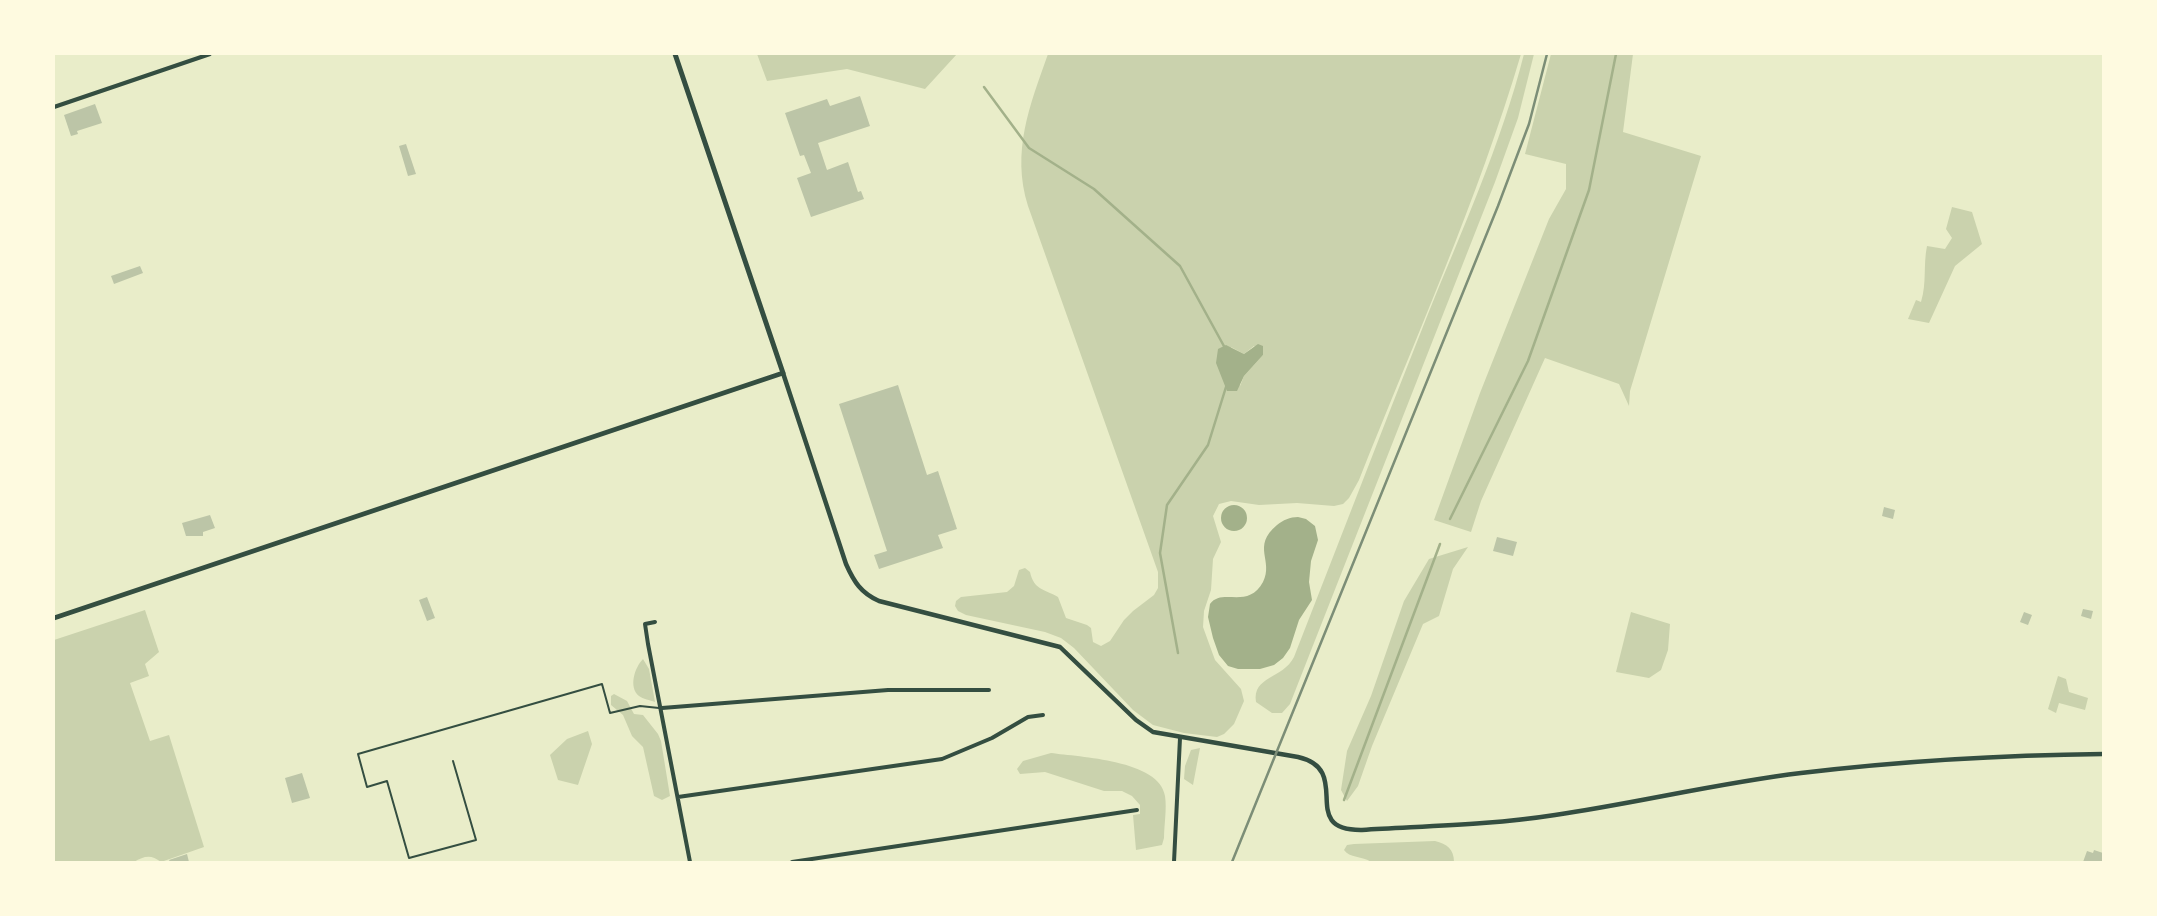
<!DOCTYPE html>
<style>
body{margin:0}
#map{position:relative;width:2157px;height:916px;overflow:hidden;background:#e9edc9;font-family:Raleway,sans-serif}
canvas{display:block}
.frame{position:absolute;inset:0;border:55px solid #fefae0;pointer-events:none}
</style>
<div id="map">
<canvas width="2157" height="916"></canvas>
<div class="frame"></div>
</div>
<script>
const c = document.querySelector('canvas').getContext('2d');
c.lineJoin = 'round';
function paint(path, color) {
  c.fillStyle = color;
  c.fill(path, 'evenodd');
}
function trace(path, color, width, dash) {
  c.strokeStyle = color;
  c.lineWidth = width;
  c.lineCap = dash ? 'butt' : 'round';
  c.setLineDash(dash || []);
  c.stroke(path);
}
paint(new Path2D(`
 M757,54H957L925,89L847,69L767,81Z
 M1048,54H1521C1478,199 1415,339 1359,480L1349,498L1343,504L1334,506L1297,503L1259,505L1231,501L1219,504L1213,516L1221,542L1213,559L1211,590L1204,611L1203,627L1215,660L1241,689L1244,701L1234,724L1224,734L1217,737L1184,733L1153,725L1133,710L1074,648L1061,638L1045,632L966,615L958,611L955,606L956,601L961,597L1007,592L1014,586L1019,570L1025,568L1030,572C1034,590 1044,589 1058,597L1066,618L1087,625L1091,628L1093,642L1101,646L1110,641L1124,620L1133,611L1154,595L1158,588V572L1028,206C1011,151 1030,105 1048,54ZM1254,346L1263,355L1244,376L1240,386L1231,347L1244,354Z
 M1524,54H1534L1518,118L1495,182L1290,704L1282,713H1272L1256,702C1252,676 1283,679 1294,657C1338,545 1381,432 1426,319C1461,232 1501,145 1524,54Z
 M1551,54H1633L1623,132L1701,156L1630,391L1629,406L1619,384L1545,358L1481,501L1471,532L1434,520L1480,393L1549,219L1566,189V164L1525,154Z
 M1952,207L1972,212L1982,244L1955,266L1929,323L1908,319L1916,300L1921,302C1927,282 1923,266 1927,246L1945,249L1952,238L1946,229Z
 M1468,547L1453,569L1439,616L1423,624L1372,746L1358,786L1347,801L1341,790L1347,751L1371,696L1404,601L1429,559Z
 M145,610L159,652L145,664L149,676L130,683L150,741L169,735L204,847L161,862C151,854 144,856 134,862H54V640Z
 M1631,612L1670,624L1668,650L1661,670L1649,678L1616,672Z
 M643,659L649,669L655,702C650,700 643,699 639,696C628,687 635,667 643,659Z
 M2058,676L2066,679L2069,692L2088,698L2085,710L2059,703L2056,713L2048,709Z
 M614,694L627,701L634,714L643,715L658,734L661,741L670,796L662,800L654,796L643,747L632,736L623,715L611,705V696Z
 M588,731L592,744L578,785L558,780L550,755L567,739Z
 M1200,748L1193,785L1184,779L1185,766L1191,750Z
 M1051,753C1079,757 1160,760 1165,796C1167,809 1164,825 1164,838L1162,845L1136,850L1133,815L1140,814V805L1132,796L1122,791H1104L1045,772L1020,774L1017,769L1023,761Z
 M1435,841C1447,844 1454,849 1454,862H1371C1363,856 1349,858 1344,850L1347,845L1354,844Z`), '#cad2ad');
paint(new Path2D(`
 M1258,344L1263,346V355L1244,376L1237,391H1227L1216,363L1218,349L1226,345L1244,354Z
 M1221 518a13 13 0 1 1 26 0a13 13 0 1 1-26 0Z
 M1298,517L1306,519L1315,526L1318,540L1311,561L1309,582L1312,600L1299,620L1290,648L1283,658L1274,665L1260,669H1238L1228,666L1219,655L1213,638L1208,617L1210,604C1222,587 1248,610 1263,582C1274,560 1251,547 1277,525C1283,520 1290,517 1298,517Z`), '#a3b18a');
trace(new Path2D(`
 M984,87L1029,148L1094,189L1180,266L1225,348
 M1450,519L1528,361L1589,190L1616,54
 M1178,653L1160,553L1167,505L1208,445L1226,387
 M1344,800L1440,544`), '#a3b18a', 2.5);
paint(new Path2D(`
 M860,96L870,126L818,143L827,170L848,162L858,192L861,191L864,199L811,217L797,178L811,173L804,155L800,156L785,113L827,99L830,106Z
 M95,104L102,123L77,131L78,134L71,136L64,115Z
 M406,144L416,174L408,176L399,146Z
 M140,266L143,273L114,284L111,276Z
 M898,385L927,475L938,471L957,529L938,535L943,548L879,569L874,555L887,551L839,404Z
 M1884,507L1895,510L1893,519L1882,516Z
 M210,515L215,528L203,532V536H186L182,523Z
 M1497,537L1517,542L1513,556L1493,551Z
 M427,597L435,618L427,621L419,600Z
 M2083,609L2093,611L2091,619L2081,616Z
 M2024,612L2032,615L2028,625L2020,622Z
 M302,773L310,798L292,803L285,778Z
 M2094,850L2103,853V862H2083L2087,851L2093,853Z
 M187,854L189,862H170L169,860Z`), '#bcc5a7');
trace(new Path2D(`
 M453,761L476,840L409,858L387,781L367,787L358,754L602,684L610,713L640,706L659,708`), '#344e41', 2);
trace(new Path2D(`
 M54,107L210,54
 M655,622L645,624L648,644L690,862
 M662,708L888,690H989
 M678,797L942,759L992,738L1028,717L1043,715
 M792,862L1137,810
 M1174,862L1180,738`), '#344e41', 4);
trace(new Path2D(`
 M783,373L846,564C854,582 861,593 879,601L1060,647L1136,720L1153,732L1298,757C1355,770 1296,831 1362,830C1426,826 1491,825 1555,815C1637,803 1718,783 1801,773C1902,761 2002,755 2103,754`), '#344e41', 4.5);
trace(new Path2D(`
 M54,618L783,373L675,54`), '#344e41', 5);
trace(new Path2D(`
 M1232,862L1498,206L1529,124L1547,54`), '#7c8e77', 2.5);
</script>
